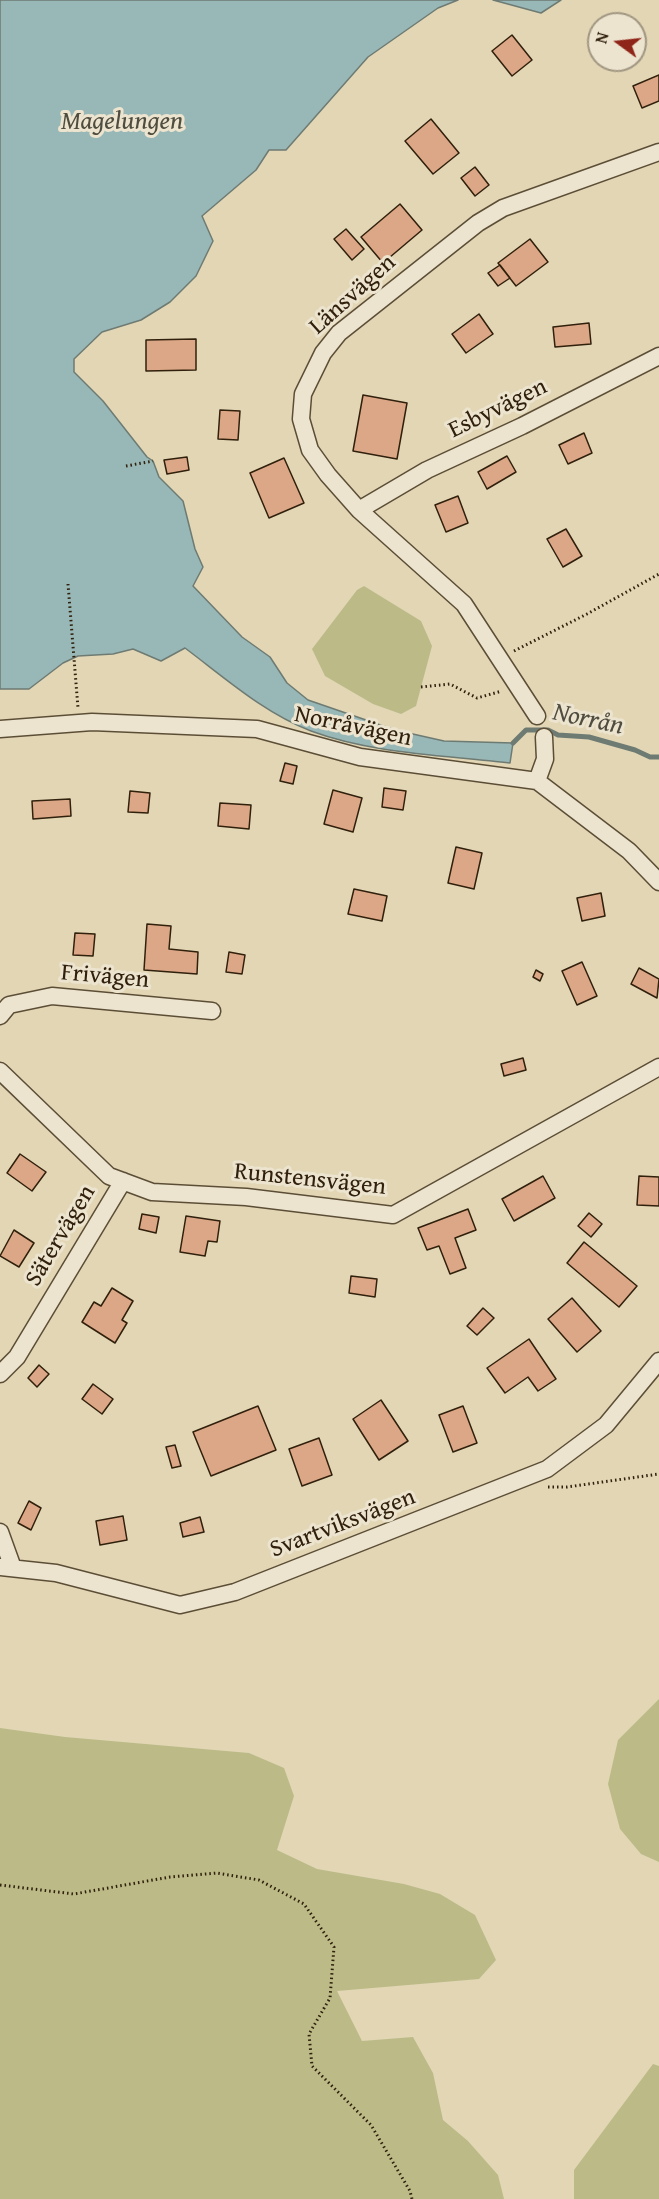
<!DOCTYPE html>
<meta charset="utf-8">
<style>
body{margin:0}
#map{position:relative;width:659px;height:2199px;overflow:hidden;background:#e2d6b5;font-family:"Gentium Book Plus",serif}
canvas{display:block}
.north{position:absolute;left:587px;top:12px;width:60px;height:60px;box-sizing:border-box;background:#ece4cf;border:2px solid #a19681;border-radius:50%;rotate:285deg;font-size:16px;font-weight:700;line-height:24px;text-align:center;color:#30200c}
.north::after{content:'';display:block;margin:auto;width:21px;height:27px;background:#8f2418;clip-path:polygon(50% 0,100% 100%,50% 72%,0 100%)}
</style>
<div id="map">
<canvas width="659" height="2199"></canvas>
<div class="north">N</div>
</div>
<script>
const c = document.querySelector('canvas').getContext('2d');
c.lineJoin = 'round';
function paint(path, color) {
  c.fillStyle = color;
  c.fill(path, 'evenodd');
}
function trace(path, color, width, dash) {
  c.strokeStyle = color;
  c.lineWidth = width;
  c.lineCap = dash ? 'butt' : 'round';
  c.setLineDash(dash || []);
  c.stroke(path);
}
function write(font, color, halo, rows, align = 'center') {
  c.font = font + ' "Gentium Book Plus",serif';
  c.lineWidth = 6;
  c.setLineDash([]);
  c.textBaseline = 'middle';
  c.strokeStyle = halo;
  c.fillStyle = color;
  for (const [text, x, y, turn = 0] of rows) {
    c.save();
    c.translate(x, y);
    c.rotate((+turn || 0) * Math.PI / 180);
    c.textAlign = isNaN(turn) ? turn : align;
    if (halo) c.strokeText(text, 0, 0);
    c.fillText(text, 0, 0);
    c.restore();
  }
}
paint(new Path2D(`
 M364,586L421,621L432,646L416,706L401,714L373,704L325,676L312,649L357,590Z
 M659,1699V1862L641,1854L620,1829L608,1784L618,1740Z
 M0,1728L65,1737L249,1753L284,1768L294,1796L277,1850L317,1869L404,1884L440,1894L475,1915L496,1960L479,1979L337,1991L362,2041L413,2037L433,2073L443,2120L468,2141L498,2175L504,2199H0Z
 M653,2064L659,2066V2199H574V2170Z`), '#bcbb88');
const water = new Path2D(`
 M0,0H458L438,8L368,57L286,150H269L256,170L202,216L213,241L196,276L170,302L141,320L102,332L74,359V372L103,401L147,457L153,461L159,477L183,501L195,549L203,567L193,586L242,637L270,657L287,683L308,700L395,730L444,741L513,743L510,763C444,755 373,754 311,731C264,713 225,678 185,648L161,661L133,649L113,654L78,656L63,663L29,689H0Z
 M493,0H561L541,13Z`);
paint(water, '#98b7b7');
trace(water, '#6e7b73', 1.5);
trace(new Path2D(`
 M513,743L526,730H548L558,735L589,737L635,750L650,757H659`), '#6e7b73', 5);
const building = new Path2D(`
 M512,35L532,60L512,76L492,51Z
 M659,75V101L642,108L633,86Z
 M431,119L459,153L433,174L405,141Z
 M475,167L489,185L475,196L461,178Z
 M400,204L422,230L383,263L361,237Z
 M346,229L364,249L352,260L334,239Z
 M530,239L548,262L516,286L498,263Z
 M500,265L510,278L498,286L488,273Z
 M479,314L493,334L466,353L452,334Z
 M589,323L591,344L555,347L553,327Z
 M196,339V370L146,371V340Z
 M363,395L407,403L397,459L353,451Z
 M220,410L240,411L238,440L218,439Z
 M584,433L592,453L568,464L559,445Z
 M507,456L516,472L487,489L478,472Z
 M187,457L189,470L167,474L164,460Z
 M284,458L304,503L269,518L250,473Z
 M458,496L468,523L446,532L435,505Z
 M566,529L582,556L563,567L547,539Z
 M285,763L297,766L293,784L280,781Z
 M384,788L406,791L403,810L382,807Z
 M333,790L362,798L353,832L324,824Z
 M130,791L150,793L148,813L128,812Z
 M70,799L71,816L33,819L32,801Z
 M220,803L251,805L249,829L218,826Z
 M456,847L482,853L474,889L448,883Z
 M354,889L387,896L382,921L348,914Z
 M601,893L605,916L582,921L577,898Z
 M147,924L171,926L169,949L198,952L197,974L144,970Z
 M75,933L95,934L93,956L73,955Z
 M229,952L245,955L242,974L226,972Z
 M582,962L597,996L577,1005L562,971Z
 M639,968L659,979L657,998L631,984Z
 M536,970L543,974L540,981L533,977Z
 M523,1058L526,1070L504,1076L501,1064Z
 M20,1154L46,1172L32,1191L7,1173Z
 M543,1176L555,1198L514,1221L502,1199Z
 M639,1176L659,1177V1206L637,1205Z
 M468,1209L476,1230L455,1238L466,1268L450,1274L439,1246L427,1250L418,1228Z
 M589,1213L602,1224L591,1237L578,1226Z
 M142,1214L159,1217L156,1233L139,1229Z
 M186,1216L220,1221L217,1242L208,1241L205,1256L180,1252Z
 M14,1230L34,1243L19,1267L0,1256Z
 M584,1242L637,1286L619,1307L567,1263Z
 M351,1276L377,1279L375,1297L349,1293Z
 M112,1288L133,1301L122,1320L127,1323L115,1343L82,1322L94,1302L101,1306Z
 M572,1298L601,1331L577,1352L548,1319Z
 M483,1308L494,1318L477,1335L467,1326Z
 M529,1339L556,1379L538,1391L528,1377L505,1393L487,1368Z
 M39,1365L49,1374L37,1387L28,1378Z
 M93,1384L113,1399L102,1414L82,1399Z
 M381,1400L408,1441L379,1460L353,1419Z
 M258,1406L276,1450L211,1476L193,1432Z
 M463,1406L477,1443L453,1452L439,1415Z
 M319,1438L332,1475L302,1486L289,1449Z
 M175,1445L181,1466L172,1468L166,1447Z
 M29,1501L41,1508L31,1530L18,1523Z
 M123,1516L127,1540L100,1545L96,1521Z
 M200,1517L204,1532L183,1537L180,1523Z`);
paint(building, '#dca787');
trace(building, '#30200c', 1.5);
const minor = new Path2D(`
 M359,510L427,470L522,426L659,356
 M537,716L464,604L359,510L328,475L310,450L301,419L303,394L323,353L339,333L478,223L503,208L659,152
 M0,729L92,722L257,729L360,757L537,781L629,851L659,882
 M537,781L545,759L544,737
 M0,1016L9,1005L52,996L212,1011
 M0,1071L109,1176L152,1192L246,1197L393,1215L659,1067
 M0,1374L17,1357L123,1181
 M0,1532L13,1568
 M0,1567L56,1573L180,1605L235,1592L547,1469L606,1425L659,1361`);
trace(minor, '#5c4e36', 19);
trace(new Path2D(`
 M126,466L153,461
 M68,584L78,708
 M514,651L587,614L659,574
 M421,687L450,684L477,698L502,691
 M548,1487H567L659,1474
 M0,1885L74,1894L170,1877L217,1873L259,1880L304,1904L334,1947L330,1998L309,2034L312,2066L371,2125L410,2191L412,2199`), '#30200c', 3, [1.5, 3]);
trace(minor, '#ece4cf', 16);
write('24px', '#30200c', '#ece4cf', [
 ["Länsvägen",353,295,-42],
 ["Esbyvägen",498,409,-26],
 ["Norråvägen",353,727,12],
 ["Frivägen",105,977,5],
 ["Runstensvägen",310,1180,6],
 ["Sätervägen",61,1236,-59],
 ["Svartviksvägen",343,1524,-21]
]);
write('italic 26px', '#4f4d3f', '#ece4cf', [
 ["Magelungen",122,122],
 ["Norrån",588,720,12]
]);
</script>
